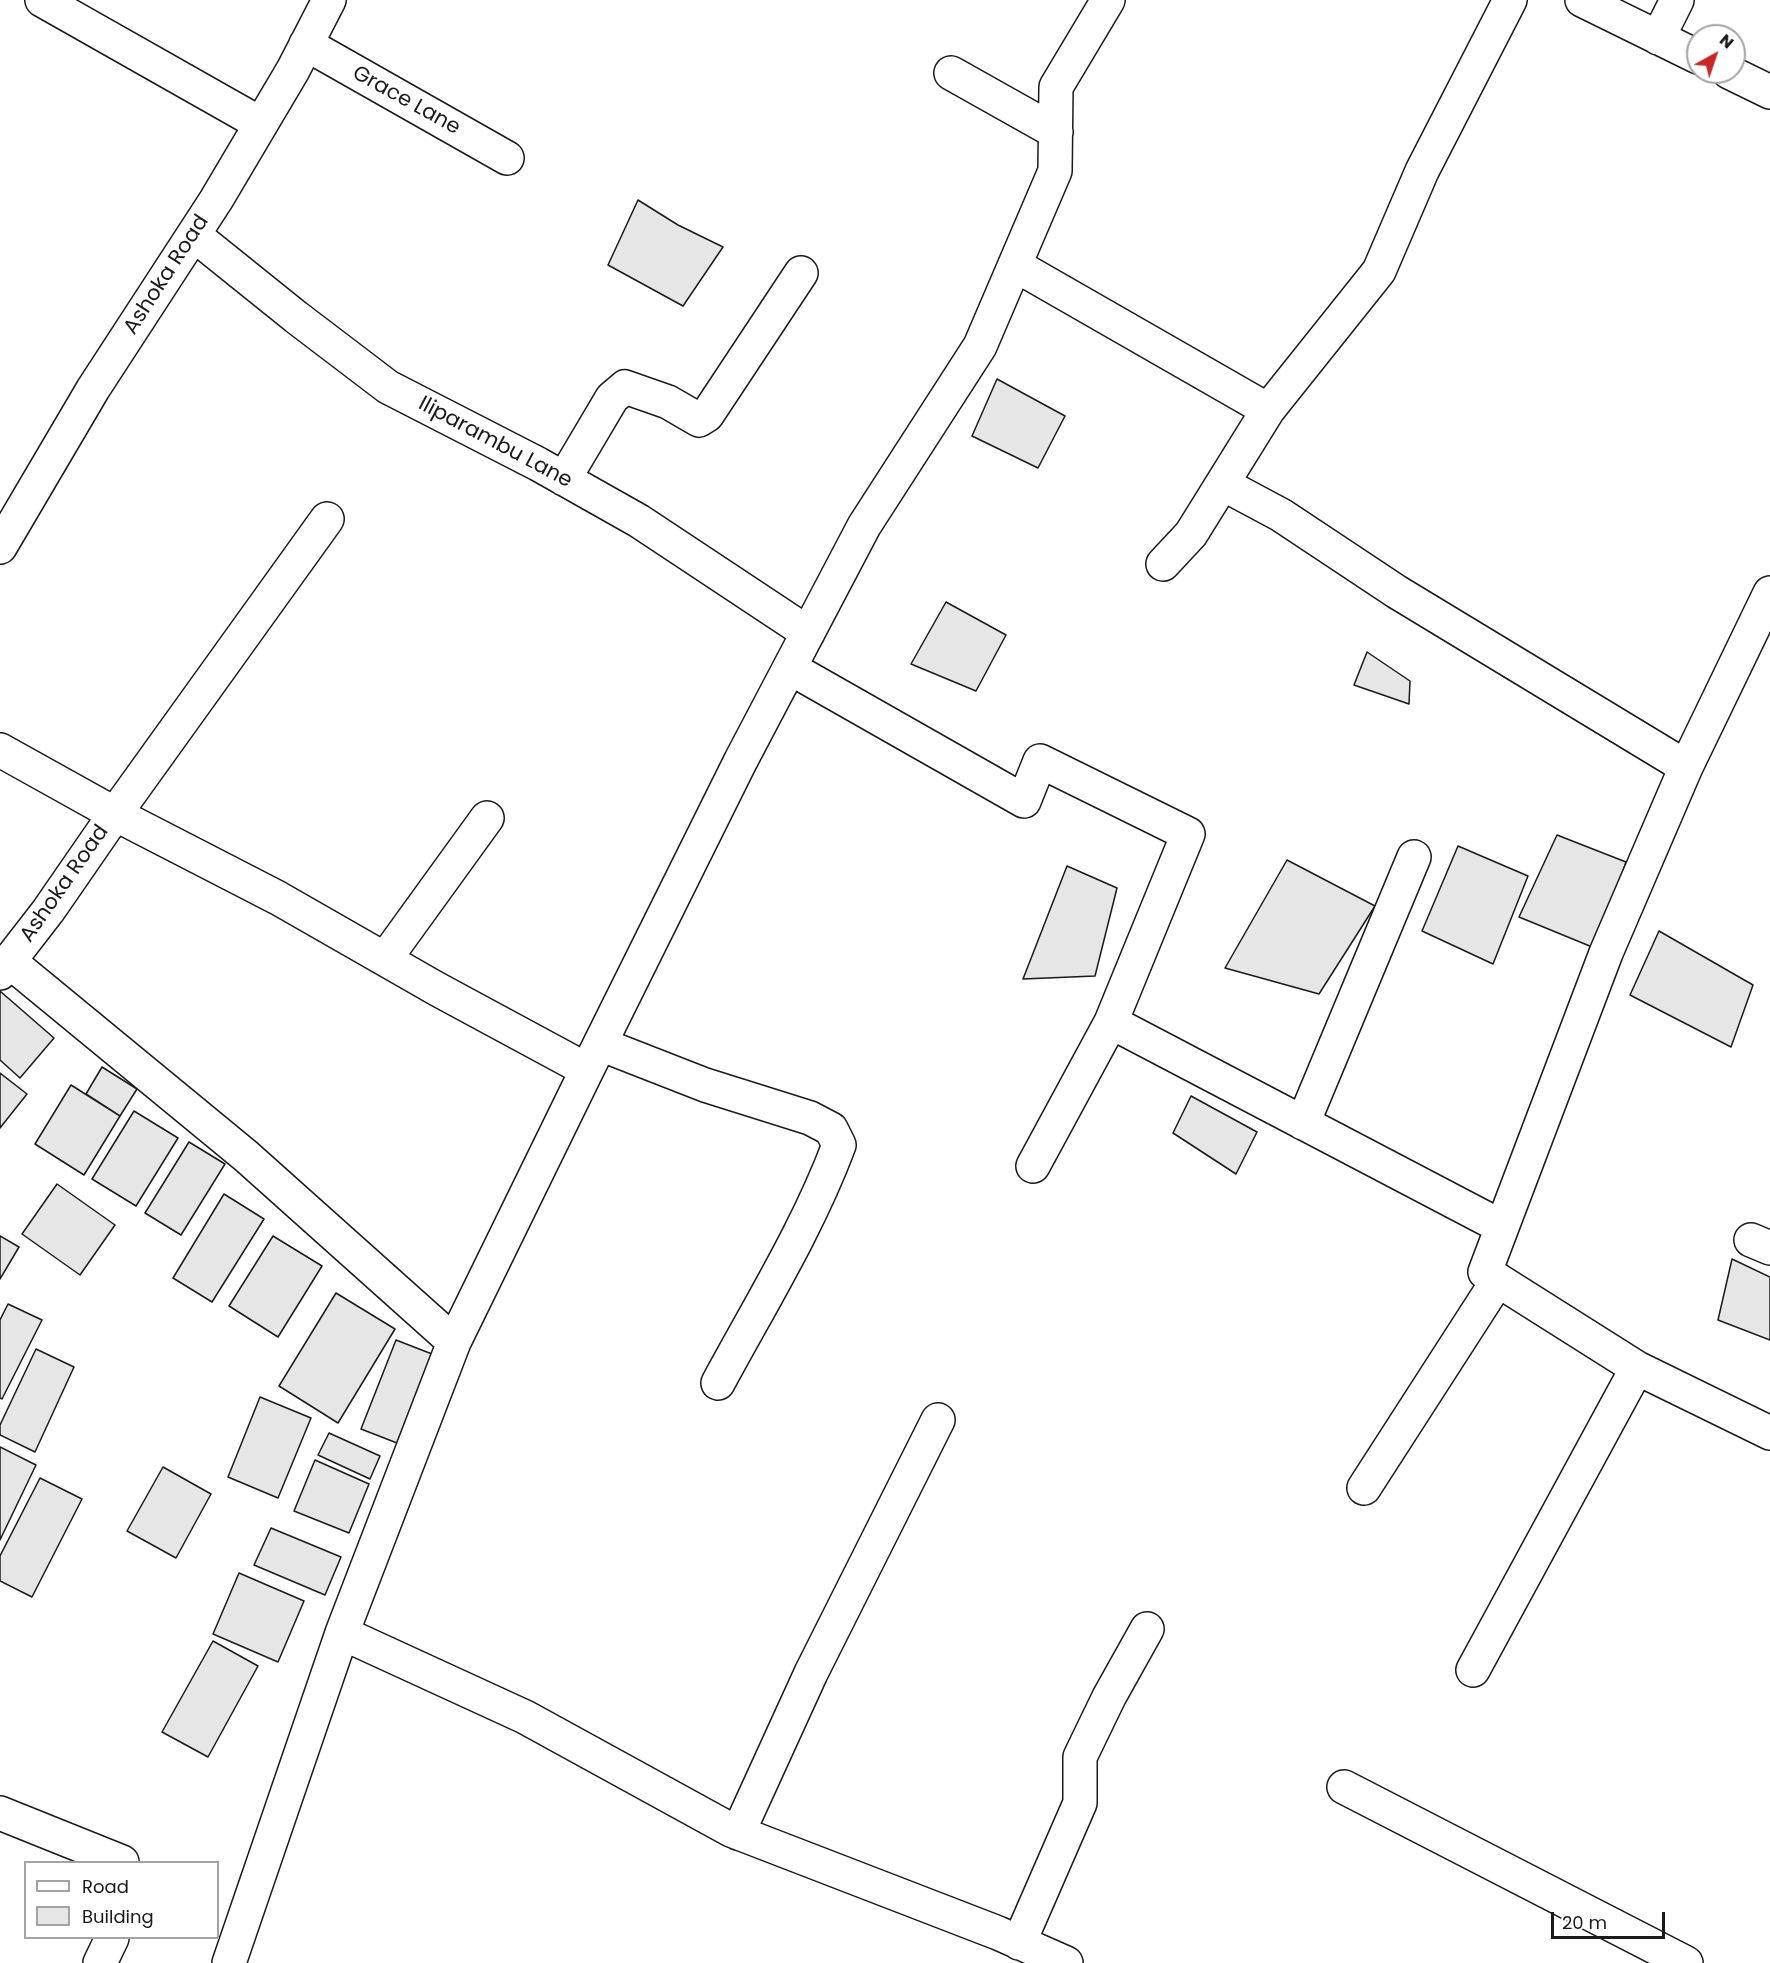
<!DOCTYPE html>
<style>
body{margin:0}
#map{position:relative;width:1770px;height:1963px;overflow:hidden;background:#fff;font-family:Poppins,sans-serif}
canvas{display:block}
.legend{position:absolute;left:24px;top:1861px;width:195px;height:78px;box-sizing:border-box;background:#fff;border:2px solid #a3a3a3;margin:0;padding:8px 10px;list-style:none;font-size:18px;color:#1a1a1a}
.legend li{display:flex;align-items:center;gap:12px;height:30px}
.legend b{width:30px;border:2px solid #a3a3a3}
.north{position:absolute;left:1686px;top:24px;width:60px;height:60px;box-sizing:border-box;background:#fff;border:2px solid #a3a3a3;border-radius:50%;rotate:40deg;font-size:16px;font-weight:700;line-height:24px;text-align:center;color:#1a1a1a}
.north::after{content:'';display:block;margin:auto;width:21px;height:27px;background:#c62828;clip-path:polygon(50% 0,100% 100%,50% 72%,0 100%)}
.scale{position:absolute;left:1551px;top:1912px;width:114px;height:27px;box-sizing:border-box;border:3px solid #1a1a1a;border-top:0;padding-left:8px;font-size:18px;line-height:21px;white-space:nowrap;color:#1a1a1a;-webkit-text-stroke:4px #fff;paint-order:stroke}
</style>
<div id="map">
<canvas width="1770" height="1963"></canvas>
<ul class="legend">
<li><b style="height:8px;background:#fff"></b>Road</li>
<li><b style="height:16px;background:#e6e6e6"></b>Building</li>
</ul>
<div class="north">N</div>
<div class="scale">20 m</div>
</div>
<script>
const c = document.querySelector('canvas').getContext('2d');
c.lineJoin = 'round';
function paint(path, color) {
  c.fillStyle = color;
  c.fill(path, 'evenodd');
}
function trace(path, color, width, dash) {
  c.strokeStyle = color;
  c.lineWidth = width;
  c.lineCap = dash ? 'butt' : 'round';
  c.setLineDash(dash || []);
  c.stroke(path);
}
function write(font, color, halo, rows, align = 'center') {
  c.font = font + ' Poppins,sans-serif';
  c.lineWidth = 4.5;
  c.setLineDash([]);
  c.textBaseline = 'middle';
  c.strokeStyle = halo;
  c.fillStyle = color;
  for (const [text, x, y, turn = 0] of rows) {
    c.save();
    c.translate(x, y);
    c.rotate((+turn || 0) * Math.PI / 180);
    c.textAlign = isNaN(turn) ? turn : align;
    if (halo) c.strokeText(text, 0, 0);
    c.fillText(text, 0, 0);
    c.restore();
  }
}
const building = new Path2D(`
 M638,200L678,225L723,247L683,306L608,265Z
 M997,379L1065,416L1038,468L972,436Z
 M946,602L1006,635L976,691L911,664Z
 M1367,652L1410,681L1409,704L1354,685Z
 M1557,835L1626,862L1597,949L1519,917Z
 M1458,846L1528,876L1493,964L1422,931Z
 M1287,860L1375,906L1319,994L1225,968Z
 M1067,866L1117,888L1095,976L1023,979Z
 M1659,931L1753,985L1731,1047L1630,995Z
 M0,991L54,1038L20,1078L0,1060Z
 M102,1067L137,1089L120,1116L86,1094Z
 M0,1073L27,1094L0,1128Z
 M71,1085L120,1116L84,1175L35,1144Z
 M1191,1096L1257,1132L1236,1174L1173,1133Z
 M134,1111L178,1138L136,1206L92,1179Z
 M189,1142L225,1164L181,1235L145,1213Z
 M57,1184L115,1225L80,1275L22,1234Z
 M224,1194L264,1219L212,1302L173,1278Z
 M0,1236L19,1247L0,1279Z
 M273,1236L322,1266L278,1337L229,1306Z
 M1732,1259L1770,1277V1340L1718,1320Z
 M336,1293L395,1329L338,1423L279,1386Z
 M8,1304L42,1320L2,1399L0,1398V1320Z
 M396,1340L432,1354L397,1443L361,1429Z
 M36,1349L74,1367L35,1452L0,1435V1425Z
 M260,1397L311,1418L278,1498L228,1477Z
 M329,1433L380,1456L370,1479L318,1455Z
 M0,1447L36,1465L0,1540Z
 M315,1460L369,1484L349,1533L294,1511Z
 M163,1467L211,1494L176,1558L127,1531Z
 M40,1478L82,1499L32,1597L0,1581V1556Z
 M271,1528L341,1557L325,1595L254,1565Z
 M239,1573L304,1601L278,1662L213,1634Z
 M213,1641L258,1666L208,1757L162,1732Z`);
paint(building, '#e6e6e6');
trace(building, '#1a1a1a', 1.5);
const minor = new Path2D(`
 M42,0L261,124
 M1582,0L1698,57
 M1658,38L1677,0
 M306,44L507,158
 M1729,72L1770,92
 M951,73L1056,132
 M194,235L296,317L388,387L538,464L639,521L808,633
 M1015,265L1268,410
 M564,479L612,398L625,387L668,402L699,420L707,415L801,273
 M1223,484L1281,515L1397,592L1686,767L1606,953L1485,1272L1637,1368L1770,1433
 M327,519L115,814L278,898L437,989L587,1070
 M0,547L93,389L216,200L293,70L329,0
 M1163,564L1191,534L1268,410L1379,271L1422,171L1510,0
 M790,668L1024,801L1040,761L1188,834L1111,1022L1502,1227
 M0,750L115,814L48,911L0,973
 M1686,767L1770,593
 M385,959L487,818
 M9,961L246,1156L454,1342L342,1633L229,1963
 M600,1044L705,1085L810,1118L831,1129L839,1145C808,1228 760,1305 718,1383
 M1303,1123L1414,857
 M1033,1166L1111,1022
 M1751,1240L1770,1248
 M454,1342L587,1070L741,760L864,526L980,346L1055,171L1056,87L1108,0
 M1364,1488L1498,1280
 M342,1633L525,1717L731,1830L998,1933L1066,1963
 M1473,1670L1637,1368
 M1344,1787L1686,1963
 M0,1813L122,1862
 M738,1833L811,1673L938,1420
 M1019,1943L1080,1803V1757L1109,1697L1147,1629
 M100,1963L112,1938`);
trace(minor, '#1a1a1a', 36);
trace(minor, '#fff', 33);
write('21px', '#1a1a1a', '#fff', [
 ["Grace Lane",406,101,29],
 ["Ashoka Road",167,275,-57],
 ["Iliparambu Lane",495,443,28],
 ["Ashoka Road",65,884,-55]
]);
</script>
